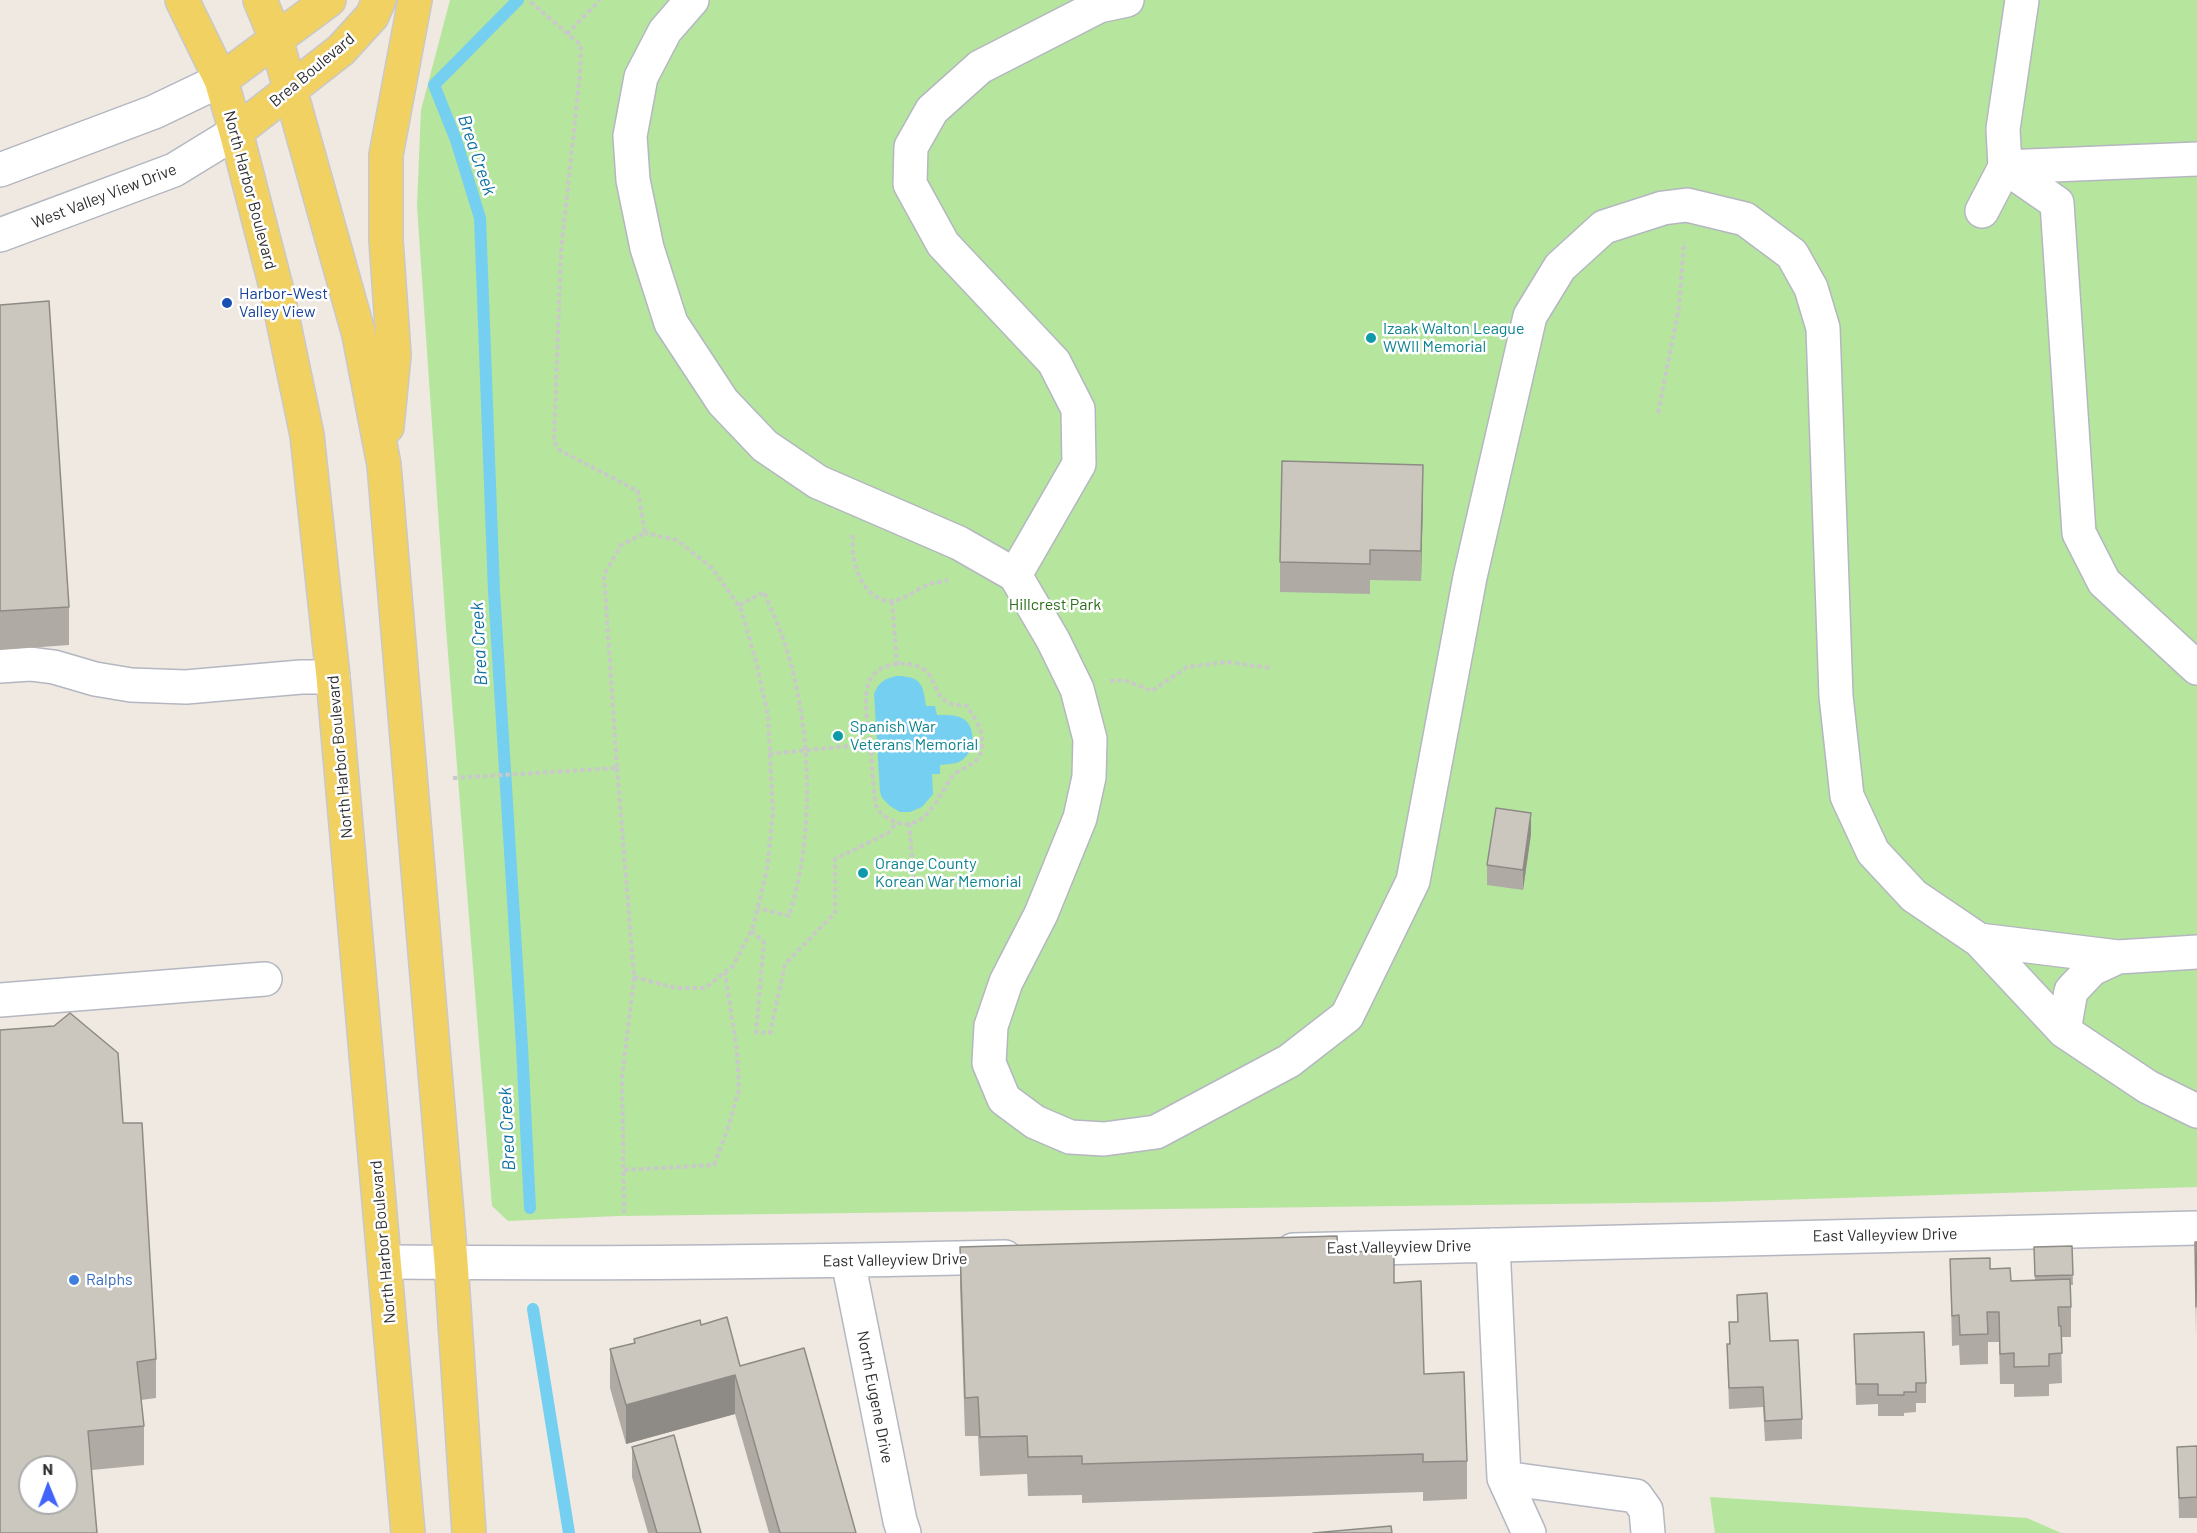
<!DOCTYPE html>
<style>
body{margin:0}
#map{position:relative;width:2197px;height:1533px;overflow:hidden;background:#efe9e1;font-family:Barlow,sans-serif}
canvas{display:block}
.north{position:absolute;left:18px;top:1455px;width:60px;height:60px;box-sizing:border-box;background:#fff;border:2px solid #ababab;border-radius:50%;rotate:359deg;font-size:16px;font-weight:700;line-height:24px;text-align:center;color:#2e2e2e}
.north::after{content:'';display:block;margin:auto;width:21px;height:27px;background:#4264fb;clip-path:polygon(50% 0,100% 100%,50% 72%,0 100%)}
</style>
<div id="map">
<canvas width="2197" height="1533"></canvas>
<div class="north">N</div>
</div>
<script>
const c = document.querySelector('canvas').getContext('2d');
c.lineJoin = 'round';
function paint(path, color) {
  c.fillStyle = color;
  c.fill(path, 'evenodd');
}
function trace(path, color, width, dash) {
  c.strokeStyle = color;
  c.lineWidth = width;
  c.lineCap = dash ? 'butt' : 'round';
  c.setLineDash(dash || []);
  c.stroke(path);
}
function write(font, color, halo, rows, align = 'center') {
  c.font = font + ' Barlow,sans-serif';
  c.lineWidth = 5;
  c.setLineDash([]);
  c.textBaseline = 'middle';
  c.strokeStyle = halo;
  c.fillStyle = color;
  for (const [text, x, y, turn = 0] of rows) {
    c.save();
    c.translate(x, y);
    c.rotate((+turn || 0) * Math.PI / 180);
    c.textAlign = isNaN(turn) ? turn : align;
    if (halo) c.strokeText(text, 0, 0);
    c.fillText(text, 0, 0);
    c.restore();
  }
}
paint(new Path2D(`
 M450,0H2197V1187L1711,1202L618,1216L508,1221L492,1206L446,628L417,206L421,110Z
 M1710,1497L2027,1518L2061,1533H1715Z`), '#b6e59e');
paint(new Path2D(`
 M896,676C921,676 923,684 926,706H935L937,715C946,715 957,714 965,720C977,730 974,755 959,762C954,764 946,764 940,765V774H932L933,794L922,807L910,812H900L890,806L882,798L880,792L874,694C879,682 884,679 896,676Z`), '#75cff0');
trace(new Path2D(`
 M518,0L434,85L456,140L480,218L494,591L522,1047L530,1208
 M533,1309L569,1533`), '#75cff0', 12);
const minor = new Path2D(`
 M692,0L665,31L641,77L630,136L633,180L647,248L671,323L723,402L765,446L818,482L959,543L1015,575L1053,640L1077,689L1090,739L1089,777L1080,818L1041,914L1006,982L991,1026L989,1063L1004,1099L1035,1122L1070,1137L1104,1139L1156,1132L1289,1061L1347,1016L1413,881L1470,577L1530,316L1560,267L1604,227L1663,208L1687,205L1745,219L1792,254L1811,288L1823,328L1836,696L1847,796L1873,852L1914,896L1979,940L2118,957L2197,952
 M2005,167L2057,203L2079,533L2104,582L2197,668
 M2005,167L2197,159
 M0,170L154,112L221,80
 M1982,211L2005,167L2003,129L2022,0
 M0,235L174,170L236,132
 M1015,575L1079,464L1078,409L1054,362L943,244L910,184L911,147L932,110L980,67L1099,6L1127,0
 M0,666L30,664L54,667L95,679L131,685L186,687L301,677H333
 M1979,940L2064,1031L2148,1087L2197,1111
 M0,1000L265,979
 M2064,1031L2071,991L2092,969L2118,957
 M1493,1245L1504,1478L1529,1533
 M1293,1250L2197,1228
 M848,1261L900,1521L904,1533
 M385,1262C592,1264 798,1262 1005,1257
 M1504,1478L1636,1496L1646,1510L1648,1533`);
const major = new Path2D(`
 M182,0L221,80L236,132L276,287L307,435L333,677L408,1533
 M260,0L276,39L359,335L384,465L451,1262L469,1533
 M221,80L329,0
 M236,132L341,50L372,16L379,0
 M387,427L394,355L386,240V155L415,0`);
trace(minor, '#b4b7c1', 36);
trace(major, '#c9c9c9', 36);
trace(new Path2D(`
 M567,34L600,0
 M1658,413L1679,307L1684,242
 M853,535C850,560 861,600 891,601C904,601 917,588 930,584C935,582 942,582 948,580
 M892,601L897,664
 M739,605L764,592C771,610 780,628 786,647C812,731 815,832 789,916L758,908
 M1110,681L1124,680L1152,691L1187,667L1227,662L1271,668
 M769,754L870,744C868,717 854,673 891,665C902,663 911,663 922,668C936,676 933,696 949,703C954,705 962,705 967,706C976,719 984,732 982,748C979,768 959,766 951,778C938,797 925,833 895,822C889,819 881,815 877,808C873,799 872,756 870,744
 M617,768L634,977L622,1077L624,1213
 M453,778L617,768L604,575L621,545L645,533L638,491L561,451L554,442L561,251L580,74L581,45L528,0
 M909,823L914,880
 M751,931L764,942L756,1032L770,1033L785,964L835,913V859L888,833L897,822
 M634,977L676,988H705L733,966L753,927L767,869L773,813L768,716L757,665L741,609L712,568L677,540L645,533
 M624,1170L714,1165L727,1131L739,1090L737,1051L725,973`), '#c9c9c9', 4, [4.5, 3]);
trace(minor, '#fff', 33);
trace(major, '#f2d163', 33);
paint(new Path2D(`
 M0,305L69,607V645L0,650Z
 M1423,495L1421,581L1370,580V594L1280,592V562Z
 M1531,834L1523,890L1487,885V865Z
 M123,1123L156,1359V1398L141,1400L144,1426V1465L92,1470L0,1533Z
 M2195,1242H2197L2196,1337L2195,1272Z
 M2072,1246L2073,1285H2071V1337H2061L2062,1383L2049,1384V1396L2014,1397V1384H2000L1999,1342H1988V1364L1960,1365L1959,1345L1952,1346L1950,1259L1990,1269L2011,1281L2035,1280L2034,1247Z
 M960,1247L1338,1252L1394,1283L1424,1374L1467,1461V1499L1423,1501V1492L1082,1503V1495L1028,1496L1027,1474L980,1476L978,1436H965L960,1286Z
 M1737,1295L1770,1341L1802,1419V1439L1765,1441L1763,1407L1729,1409L1727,1344H1729V1322H1737Z
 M701,1325L740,1366L856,1533H769L735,1414L626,1444L610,1388V1349L634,1343V1339Z
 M1854,1334L1926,1383V1403H1916V1412L1904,1413V1416H1878V1404L1856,1405Z
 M2197,1446V1518H2179L2177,1447Z
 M632,1447L701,1533H648L632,1477Z`), '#afaba4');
paint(new Path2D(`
 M1423,465V495L1421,581V551Z
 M1531,813V834L1523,890V870Z
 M735,1375V1414L626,1444V1405Z`), '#8e8b86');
const building = new Path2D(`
 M49,301L69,607L0,611V305Z
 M1282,461L1423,465L1421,551L1370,550V564L1280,562Z
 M1496,808L1531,813L1523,870L1487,865Z
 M70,1013L118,1053L123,1123H142L156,1359L137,1362L144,1426L88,1431L97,1533H0V1030L54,1026ZM30,1467H66V1503H30Z
 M1337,1236L1338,1252L1394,1251V1283L1421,1281L1424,1374L1464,1372L1467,1461L1423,1462V1454L1082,1464V1456L1028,1457L1027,1436L980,1437L978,1397L965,1398L960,1247Z
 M2195,1242H2197L2196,1307Z
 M2072,1246L2073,1275L2035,1276L2034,1247Z
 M1990,1258V1269L2010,1268L2011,1281L2070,1279L2071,1307H2058L2059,1326H2061L2062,1353L2049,1354V1366L2014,1367V1353L2000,1354L1999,1312H1987L1988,1334L1960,1335L1959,1315L1952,1316L1950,1259Z
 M1767,1293L1770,1341L1798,1340L1802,1419L1765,1421L1763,1387L1729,1388L1727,1344H1730L1729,1322H1738L1737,1295Z
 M727,1317L740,1366L804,1348L856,1533H780L735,1375L626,1405L610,1349L635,1343L634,1339L700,1320L701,1325Z
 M1924,1332L1926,1383H1916V1392H1904V1395H1878V1384H1856L1854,1334Z
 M674,1435L701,1533H657L632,1447Z
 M2197,1446V1497L2179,1498L2177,1447Z
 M1391,1526L1392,1533H1313Z`);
paint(building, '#cbc7bf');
trace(building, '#8e8b86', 1.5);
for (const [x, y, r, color] of [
 [227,303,6,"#1a4fb4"],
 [1371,338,6,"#0f9aa8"],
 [838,736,6,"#0f9aa8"],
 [863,873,6,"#0f9aa8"],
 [74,1280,6,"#3f7fe0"]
]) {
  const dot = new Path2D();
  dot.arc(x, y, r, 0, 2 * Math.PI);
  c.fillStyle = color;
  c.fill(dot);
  trace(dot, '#fff', 2);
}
write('16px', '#2e2e2e', '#fff', [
 ["Brea Boulevard",312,70,-40],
 ["North Harbor Boulevard",250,190,75],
 ["West Valley View Drive",104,196,-21],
 ["North Harbor Boulevard",340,757,-95],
 ["East Valleyview Drive",1885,1235,-1],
 ["North Harbor Boulevard",383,1242,-95],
 ["East Valleyview Drive",1399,1247,-1],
 ["East Valleyview Drive",895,1260,-1],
 ["North Eugene Drive",875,1397,79]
]);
write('16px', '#164399', '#fff', [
 ["Harbor-West",239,294],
 ["Valley View",239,312]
], 'left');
write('16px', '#0d838f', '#fff', [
 ["Izaak Walton League",1383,329],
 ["WWII Memorial",1383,347],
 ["Spanish War",850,727],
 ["Veterans Memorial",850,745],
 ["Orange County",875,864],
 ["Korean War Memorial",875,882]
], 'left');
write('16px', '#2c6e1b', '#fff', [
 ["Hillcrest Park",1055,605]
]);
write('16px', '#366cbe', '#fff', [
 ["Ralphs",86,1280]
], 'left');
write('italic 18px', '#0d6fa3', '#fff', [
 ["Brea Creek",477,155,71],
 ["Brea Creek",479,644,-93],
 ["Brea Creek",507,1129,-93]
]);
</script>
